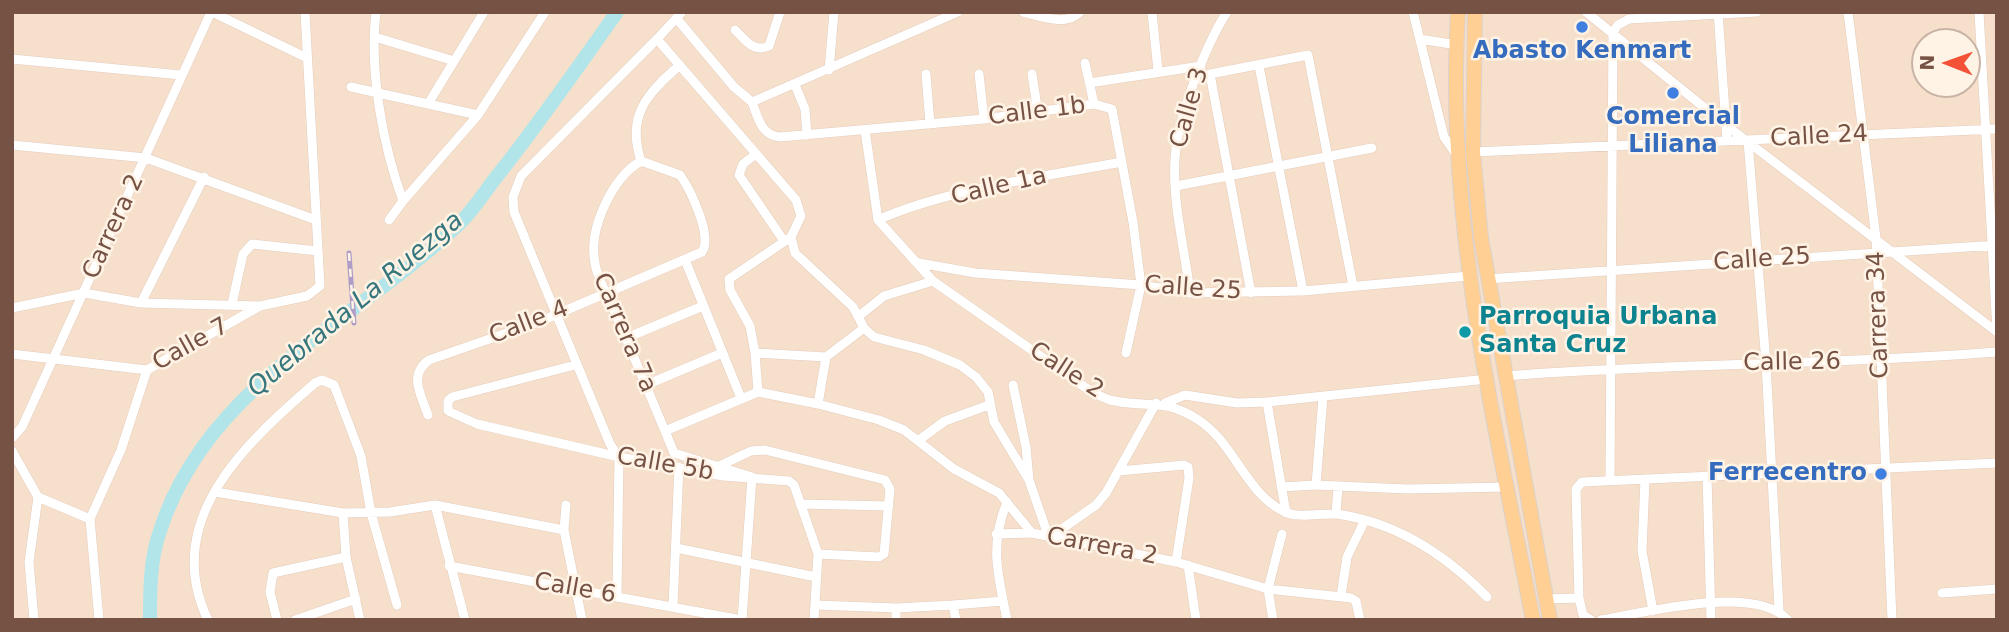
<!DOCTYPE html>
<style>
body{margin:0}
#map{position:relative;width:2009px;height:632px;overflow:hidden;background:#feefde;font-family:"DejaVu Sans",sans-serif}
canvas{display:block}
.frame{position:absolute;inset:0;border:14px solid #765244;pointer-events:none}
.north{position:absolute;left:1911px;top:28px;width:70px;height:70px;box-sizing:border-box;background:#fff3e6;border:2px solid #c8b3a5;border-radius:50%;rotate:271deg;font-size:19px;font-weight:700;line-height:28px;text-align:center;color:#765244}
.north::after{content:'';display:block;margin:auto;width:24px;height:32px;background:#f45237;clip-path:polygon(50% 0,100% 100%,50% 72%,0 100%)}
</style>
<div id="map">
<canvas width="2009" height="632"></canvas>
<div class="frame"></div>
<div class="north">N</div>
</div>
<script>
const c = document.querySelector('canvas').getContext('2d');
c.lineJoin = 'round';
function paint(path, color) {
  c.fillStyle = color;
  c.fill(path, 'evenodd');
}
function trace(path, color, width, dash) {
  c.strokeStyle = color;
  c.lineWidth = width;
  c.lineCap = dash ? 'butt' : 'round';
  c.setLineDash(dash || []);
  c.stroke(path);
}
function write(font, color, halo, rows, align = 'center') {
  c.font = font + ' "DejaVu Sans",sans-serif';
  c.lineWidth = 5;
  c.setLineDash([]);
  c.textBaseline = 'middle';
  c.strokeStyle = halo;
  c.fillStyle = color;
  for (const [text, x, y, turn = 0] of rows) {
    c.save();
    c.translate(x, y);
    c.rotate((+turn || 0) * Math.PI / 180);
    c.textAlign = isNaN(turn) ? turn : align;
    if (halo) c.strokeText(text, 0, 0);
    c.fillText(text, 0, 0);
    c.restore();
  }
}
paint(new Path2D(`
 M12,12H1997V620H12ZM1925,42H1967V84H1925Z`), '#f6e0cc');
trace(new Path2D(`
 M150,620C150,590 150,559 160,531C206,386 354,322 458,225C473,211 485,191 498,175C540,122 578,67 617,12`), '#b1e5e9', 14);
const street = new Path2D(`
 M212,12L305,57
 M376,12C369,72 383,146 403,201L478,115L545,12
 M958,12L752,102C758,118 761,135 780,137L984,119L1094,104L1112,109L1133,222L1141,285L1126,353
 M1023,12C1040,16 1066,27 1080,12
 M1152,12L1158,71
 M1413,12L1444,137L1456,154
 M1586,12L1727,126L1997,332
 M1718,12L1727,141
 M1848,12L1876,238L1892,620
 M1979,12L1997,332
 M677,19L734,87L752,102
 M735,30C746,40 753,53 769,46L780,12
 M375,37L454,61
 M657,39L682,12
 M1420,39L1457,45
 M12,59L181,75
 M1085,63L1094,104
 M1259,66L1303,291
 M829,70L834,12
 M926,74L930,124
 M979,74L984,119
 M1032,74L1038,113
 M1089,83L1201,66
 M795,85L805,109L807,135
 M351,87L478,115
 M428,104L484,12
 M865,130L878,220L933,281L1086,388C1095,393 1105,400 1115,401C1150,408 1163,398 1197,419C1234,442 1245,492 1283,511C1297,519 1320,513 1336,514C1397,522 1446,555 1487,597
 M1748,141L1766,363L1779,609
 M12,145L146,158L316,220
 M1473,152L1997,129
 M756,154L743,164L739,175L784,241
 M641,161C626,116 647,93 680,65
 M1176,186L1372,148
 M389,220L403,201
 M878,220C948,189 1047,176 1122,162
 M685,260L741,398
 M919,263L975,273L1141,285L1190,293L1303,291L1469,276
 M1486,279L1997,245
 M1190,293C1185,250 1172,203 1175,159C1177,119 1205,46 1227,12
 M1251,293L1210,74L1308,55L1353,286
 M141,303L204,177
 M232,304L243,254L252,244L318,251
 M12,308L84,293L141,303L260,306
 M859,316L884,296L933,281
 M626,338L703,306
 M755,353L750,326L730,290L729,279L791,237
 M12,354L147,370L260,306L307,296L320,286L305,12
 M826,357L864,328
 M575,365L452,397L448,401V411L477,424L619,457L723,476L789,481L794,485L818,554L814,620
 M1504,376C1668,363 1833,365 1997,352
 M646,385L722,353
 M1013,385L1026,447L1029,480L1049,538L1096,505L1106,493L1156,403
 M758,392L755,353L826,357L818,404
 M1267,402L1286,513
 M1165,403L1185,395L1237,403L1267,402L1487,379
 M428,415C421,395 408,375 429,360L541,321L702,252C713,236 690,189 680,175L641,161C612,178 588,229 595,263C597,279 609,297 615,313C632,352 648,391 665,431L674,453L752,477L742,620L449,566
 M665,431L758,392L818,404L879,420L904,430L954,469L999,493L1032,533L1176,562L1268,589L1351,598L1356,601L1360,620
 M12,438L22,427L211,12
 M919,440L945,421L989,405
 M12,451L38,497L29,562L34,620
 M719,466L751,451L765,450L885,480L890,489L884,554L879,557L818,554
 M1119,471L1184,465L1188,467L1189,478L1176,562
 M1707,476L1711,620
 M1645,479L1642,551L1653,611
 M1610,480L1613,32L1618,25L1629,19L1757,12
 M1316,485L1323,397
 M1281,487L1316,485L1407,489L1507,487
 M215,492L343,513
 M38,497L90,519L99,620
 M800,504L889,506
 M435,505L465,620
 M566,505L564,530L582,620
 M1336,514L1338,486
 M90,519L121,450L147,370
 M996,534L1032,533
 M676,548L816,577
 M1188,565L1196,620
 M1942,593L1997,589
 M1341,596L1347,557L1365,520
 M617,597L619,457L610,444L514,212L513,197L521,176L657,39L796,200L801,216L791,237L795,253L853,307L864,328L874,337L924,350L960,365L976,377L988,392L994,422L1029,480
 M1579,598L1576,489L1582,482L1997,463
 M1546,599L1579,598L1583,615L1591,620
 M816,605L896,608L953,605L956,620
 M953,605L1003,601
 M673,606L679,467
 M208,620C160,520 246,443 315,383L322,380L334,385L361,456L371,513L397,605
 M277,620L270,592L273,573L346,557
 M295,620L356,599
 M360,620L346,557L343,513L390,512L435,505L564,530
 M896,620V608
 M1007,620C998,574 989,546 1007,502
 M1273,620L1268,589L1282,534
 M1601,620C1646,612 1755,584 1788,620`);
const primary = new Path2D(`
 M1458,12C1445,219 1494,418 1533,620
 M1475,12L1473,152L1481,238L1550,620`);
trace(street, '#e5ccbc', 10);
trace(primary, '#dbd2ce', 16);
trace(street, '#fff', 9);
trace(primary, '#ffcf94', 14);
const rail = new Path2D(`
 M349,253L354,323`);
trace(rail, '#b09dc7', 5);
trace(rail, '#fff3e6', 2.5, [8]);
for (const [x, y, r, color] of [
 [1582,27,7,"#3f7fe0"],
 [1673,93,7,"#3f7fe0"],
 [1465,332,7,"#0f9aa8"],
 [1881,474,7,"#3f7fe0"]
]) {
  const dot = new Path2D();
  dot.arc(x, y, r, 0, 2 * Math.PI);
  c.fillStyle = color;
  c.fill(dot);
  trace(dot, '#fff3e6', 2.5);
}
write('bold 24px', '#366cbe', '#fff3e6', [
 ["Abasto Kenmart",1582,52],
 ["Comercial",1673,118],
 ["Liliana",1673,146],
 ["Ferrecentro",1867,474,"right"]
]);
write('24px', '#765244', '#fff3e6', [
 ["Calle 3",1190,108,-74],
 ["Calle 1b",1037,112,-7],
 ["Calle 24",1819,137,-3],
 ["Calle 1a",999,187,-13],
 ["Carrera 2",114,227,-65],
 ["Calle 25",1762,260,-4],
 ["Calle 25",1193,289,4],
 ["Carrera 34",1879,315,-92],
 ["Calle 4",529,323,-21],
 ["Carrera 7a",624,333,67],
 ["Calle 7",191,345,-29],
 ["Calle 26",1792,363,-1],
 ["Calle 2",1066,371,33],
 ["Calle 5b",665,465,10],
 ["Carrera 2",1102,547,11],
 ["Calle 6",575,589,10]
]);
write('bold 24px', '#0d838f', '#fff3e6', [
 ["Parroquia Urbana",1479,318],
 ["Santa Cruz",1479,346]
], 'left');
write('italic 26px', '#36777d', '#fff3e6', [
 ["Quebrada La Ruezga",356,305,-40]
]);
</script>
